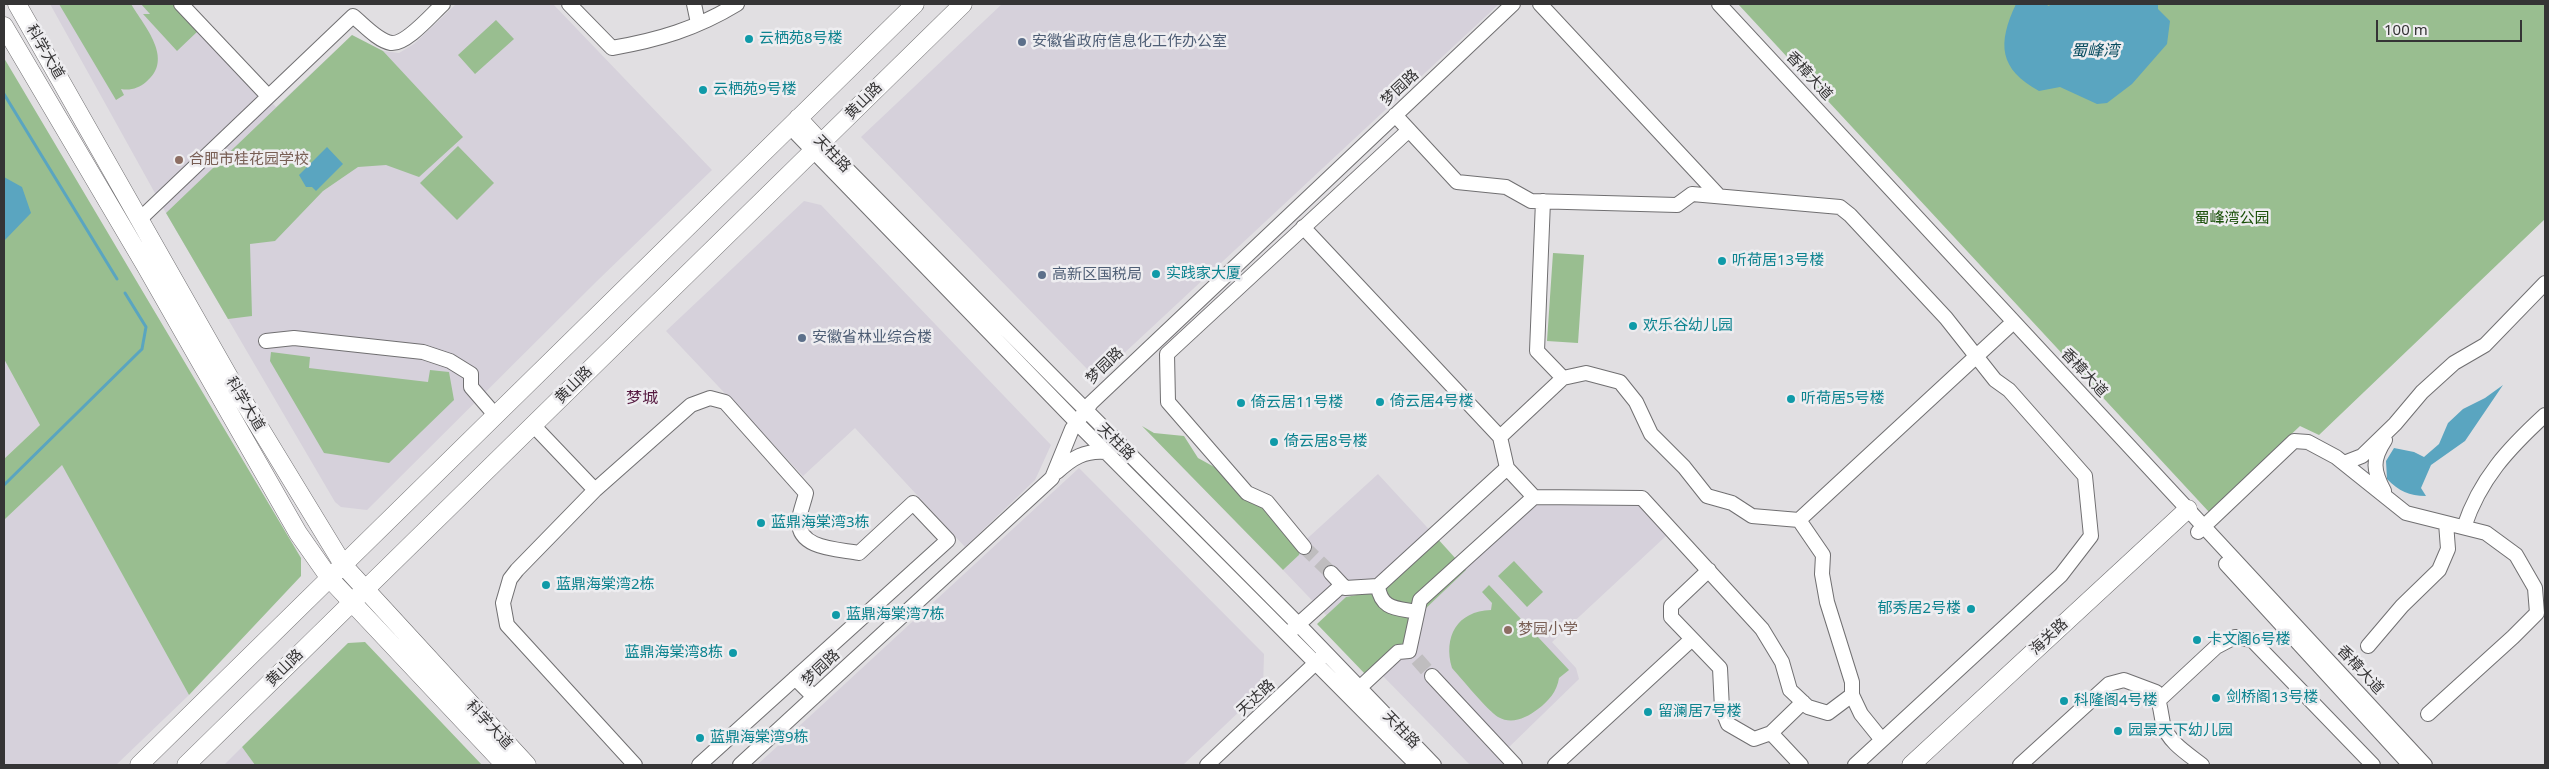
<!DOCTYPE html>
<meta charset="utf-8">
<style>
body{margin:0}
#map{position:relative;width:2549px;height:769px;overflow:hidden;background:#e1dfe2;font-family:"Noto Sans",sans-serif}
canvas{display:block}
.frame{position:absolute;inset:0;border:5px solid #353435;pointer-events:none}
.scale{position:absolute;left:2376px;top:20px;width:146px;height:22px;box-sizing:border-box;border:2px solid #353435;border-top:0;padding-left:6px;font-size:15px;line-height:18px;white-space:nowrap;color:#353435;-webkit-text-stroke:4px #eeedf0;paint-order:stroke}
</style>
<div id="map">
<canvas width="2549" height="769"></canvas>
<div class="frame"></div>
<div class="scale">100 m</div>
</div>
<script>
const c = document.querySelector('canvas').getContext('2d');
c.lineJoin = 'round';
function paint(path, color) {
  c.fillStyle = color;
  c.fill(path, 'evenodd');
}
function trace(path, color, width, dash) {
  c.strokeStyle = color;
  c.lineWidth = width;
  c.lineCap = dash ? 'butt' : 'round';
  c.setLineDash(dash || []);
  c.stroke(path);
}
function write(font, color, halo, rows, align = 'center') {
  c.font = font + ' "Noto Sans","Noto Sans SC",sans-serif';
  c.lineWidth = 5;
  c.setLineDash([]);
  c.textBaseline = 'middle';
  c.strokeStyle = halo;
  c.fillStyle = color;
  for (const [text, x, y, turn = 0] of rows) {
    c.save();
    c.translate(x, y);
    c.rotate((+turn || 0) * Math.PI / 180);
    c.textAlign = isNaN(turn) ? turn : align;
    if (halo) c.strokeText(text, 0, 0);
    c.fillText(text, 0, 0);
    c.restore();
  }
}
paint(new Path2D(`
 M50,4H178L276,107L352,35L383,51L399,53L414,44L456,4H553L712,170L597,281L367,510L341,507L335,502L166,213Z
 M1002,4H1499L1105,371H1089L861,137Z
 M804,201L821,205L1051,445L1035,480L965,547L855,428L803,476L666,331Z
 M4,359L40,425L4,459Z
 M62,464L189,695L116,765H4V520Z
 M1079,468L1264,654L1263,689L1183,765H757Z
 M1378,474L1437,538L1375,594H1362L1346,597L1327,616L1283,570L1299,555V546Z
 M1536,504L1639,506L1666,536L1552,642L1576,668L1579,679L1506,750L1521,765H1470L1379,672L1426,606Z
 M242,747L255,765H224Z`), '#d6d1db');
paint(new Path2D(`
 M59,4H131C144,26 175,59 146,82C139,88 130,91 121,89L124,95L116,100Z
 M141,4H174L199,30L177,51L143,14H150Z
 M1738,4H2545V219L2319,435L2300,426L2209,512Z
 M496,20L514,39L475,74L458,55Z
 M352,35L383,51L463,137L419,177L386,165L358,167L323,191L275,241L250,244L252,316L228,319L166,213Z
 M4,58L301,558V576L189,695L62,465L4,520V459L40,425L4,359Z
 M458,146L494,183L457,220L420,183Z
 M1553,253L1584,255L1578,343L1547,341Z
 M271,352L310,357L309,368L428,382L430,370L449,372L454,400L389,463L324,453L270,361Z
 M1142,426L1154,433L1184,436L1198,458L1218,469L1232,487L1262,508L1300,550L1299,555L1283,570Z
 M1437,538L1466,570L1423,611L1419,635L1367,676L1317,624L1346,597L1362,594H1375Z
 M1514,561L1543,592L1527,607L1498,576Z
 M1489,585L1569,670L1559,678C1557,691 1549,701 1538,709C1526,718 1512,725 1498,717C1488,711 1461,678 1452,668C1443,637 1457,611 1491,610L1492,603L1482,592Z
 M365,642L482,765H255L242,747L348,643Z`), '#99be90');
paint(new Path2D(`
 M2016,4H2047L2048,6L2053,4H2158V9L2170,21L2167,44L2132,84L2107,103L2097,104L2060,87L2039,91C1999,69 1997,44 2016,4Z
 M327,147L343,164L316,191L312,187H306L299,175Z
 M4,177L22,187L31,213L4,241Z
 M2503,385L2465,441L2431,465L2421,488L2426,496C2409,496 2399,491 2387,479L2386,461L2394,448L2414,452L2424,457L2439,444L2448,423L2463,409L2485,398Z`), '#5aa5c0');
trace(new Path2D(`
 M4,94L117,279
 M4,485L142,349L146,327L125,293`), '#5aa5c0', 3);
trace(new Path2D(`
 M1304,547L1331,573
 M1417,659L1432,676`), '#bfbdbf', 14, [14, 7]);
const minor = new Path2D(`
 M181,4L268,96
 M569,4L612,48C658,40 696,29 737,4
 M694,4L698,23
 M1540,4L1719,196
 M1719,4L2425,765
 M1395,115L1457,182L1506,187L1531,201L1677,205L1692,194L1840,207L1850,215L1946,318L1995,380L2009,390L2085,476L2091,536L2061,575L1855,765
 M790,127L1083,429L1417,765
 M821,143L1298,624L1434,765
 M1543,201L1537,351L1563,378
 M140,219L353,16C363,24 378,41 391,43C406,45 432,14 443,4
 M1303,227L1500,437
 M266,341L294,338L423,352L450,361L471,374V387L496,416
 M533,425L595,490
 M2344,463L2362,456L2395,424L2422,392L2454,363L2485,345L2545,283
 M1057,472C1072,458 1085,450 1106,452
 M2384,491C2373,470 2372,460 2385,440
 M1799,520L1823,555L1822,574L1827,602L1852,682V695L1828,713L1808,707L1790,690L1782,662L1762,629L1642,498L1534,497L1507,468L1500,437L1563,378L1586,373L1620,382L1636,402L1651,434L1684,467L1707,496L1732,503L1752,516L1799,520L2008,327
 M2464,527C2480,479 2508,449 2545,415
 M2198,532L2294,441L2308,442L2336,457L2406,513L2486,533L2516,555L2535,588L2537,613L2513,637L2428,714
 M1304,547L1267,502L1247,493L1168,402L1167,354L1409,130
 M2226,564L2410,765
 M1709,570L1671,606V617L1720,668L1722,709L1728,724L1754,739L1771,733L1803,702
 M1331,573L1345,588L1378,586L1507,468
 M1378,586C1381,610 1397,608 1417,612
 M1292,630L1342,585
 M2368,646L2402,606L2439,570L2448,549L2446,523
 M1409,651L1420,600L1534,497
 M1432,676L1515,765
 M795,678L814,697
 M1354,693L1398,652L1409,651
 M1852,695L1861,714L1882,740
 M2159,700L2216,647L2235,637L2252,640L2373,765
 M1771,733L1801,765
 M635,765L507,625L503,603L510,579L517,570L595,490L691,405L710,398L725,402L806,493C804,502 800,511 799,520C797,550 840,549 859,553L913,503L948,540L699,765
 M740,765L1052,478L1072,429L1091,403L1513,4
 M1207,765L1322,657
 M1555,765L1692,639
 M2020,765L2109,684L2124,680L2156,692C2160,703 2161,713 2163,724C2168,742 2188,754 2202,765`);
const major = new Path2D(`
 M17,4L233,384L344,566L527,765
 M4,26L145,265L298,533L331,580L505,765
 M798,118L821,143
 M139,765L915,4
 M186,765L963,4
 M1911,765L2188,509`);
trace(minor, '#706f71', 16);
trace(major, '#706f71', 19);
trace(minor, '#fff', 14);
trace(major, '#fff', 18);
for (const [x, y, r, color] of [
 [749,39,5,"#0f9aa8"],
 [1022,42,5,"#5c6f8a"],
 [703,90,5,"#0f9aa8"],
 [179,160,5,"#8d6e63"],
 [1722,261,5,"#0f9aa8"],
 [1156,274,5,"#0f9aa8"],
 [1042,275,5,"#5c6f8a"],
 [1633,326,5,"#0f9aa8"],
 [802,338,5,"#5c6f8a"],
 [1791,399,5,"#0f9aa8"],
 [1380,402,5,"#0f9aa8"],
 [1241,403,5,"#0f9aa8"],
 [1274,442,5,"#0f9aa8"],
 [761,523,5,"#0f9aa8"],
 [546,585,5,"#0f9aa8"],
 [1971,609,5,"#0f9aa8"],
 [836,615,5,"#0f9aa8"],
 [1508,630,5,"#8d6e63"],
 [2197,640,5,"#0f9aa8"],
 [733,653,5,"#0f9aa8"],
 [2216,698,5,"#0f9aa8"],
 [2064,701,5,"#0f9aa8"],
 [1648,712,5,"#0f9aa8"],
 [2118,731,5,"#0f9aa8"],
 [700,738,5,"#0f9aa8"]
]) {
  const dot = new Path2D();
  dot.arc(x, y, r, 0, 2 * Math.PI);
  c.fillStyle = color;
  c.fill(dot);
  trace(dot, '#eeedf0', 2);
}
write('15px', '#0d838f', '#eeedf0', [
 ["云栖苑8号楼",759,39],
 ["云栖苑9号楼",713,90],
 ["听荷居13号楼",1732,261],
 ["实践家大厦",1166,274],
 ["欢乐谷幼儿园",1643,326],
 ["听荷居5号楼",1801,399],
 ["倚云居4号楼",1390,402],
 ["倚云居11号楼",1251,403],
 ["倚云居8号楼",1284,442],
 ["蓝鼎海棠湾3栋",771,523],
 ["蓝鼎海棠湾2栋",556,585],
 ["郁秀居2号楼",1961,609,"right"],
 ["蓝鼎海棠湾7栋",846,615],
 ["卡文阁6号楼",2207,640],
 ["蓝鼎海棠湾8栋",723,653,"right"],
 ["剑桥阁13号楼",2226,698],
 ["科隆阁4号楼",2074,701],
 ["留澜居7号楼",1658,712],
 ["园景天下幼儿园",2128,731],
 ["蓝鼎海棠湾9栋",710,738]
], 'left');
write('15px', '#4e5e75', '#eeedf0', [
 ["安徽省政府信息化工作办公室",1032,42],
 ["高新区国税局",1052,275],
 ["安徽省林业综合楼",812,338]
], 'left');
write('15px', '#353435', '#eeedf0', [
 ["科学大道",45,52,60],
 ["香樟大道",1809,76,47],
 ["梦园路",1400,88,-43],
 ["黄山路",864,101,-45],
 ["天柱路",832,154,46],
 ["梦园路",1105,366,-44],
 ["香樟大道",2084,373,47],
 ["黄山路",574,385,-45],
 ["科学大道",245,404,59],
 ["天柱路",1116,442,45],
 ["海关路",2049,637,-43],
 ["黄山路",285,668,-45],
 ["梦园路",821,668,-43],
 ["香樟大道",2360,670,47],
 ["天达路",1256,698,-43],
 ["科学大道",489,725,47],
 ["天柱路",1401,730,46]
]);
write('15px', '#785e54', '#eeedf0', [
 ["合肥市桂花园学校",189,160],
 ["梦园小学",1518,630]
], 'left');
write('15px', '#174e06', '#eeedf0', [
 ["蜀峰湾公园",2232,219]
]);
write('italic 16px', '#084c5f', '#eeedf0', [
 ["蜀峰湾",2095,51]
]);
write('16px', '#561a41', '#eeedf0', [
 ["梦城",642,398]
]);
</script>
